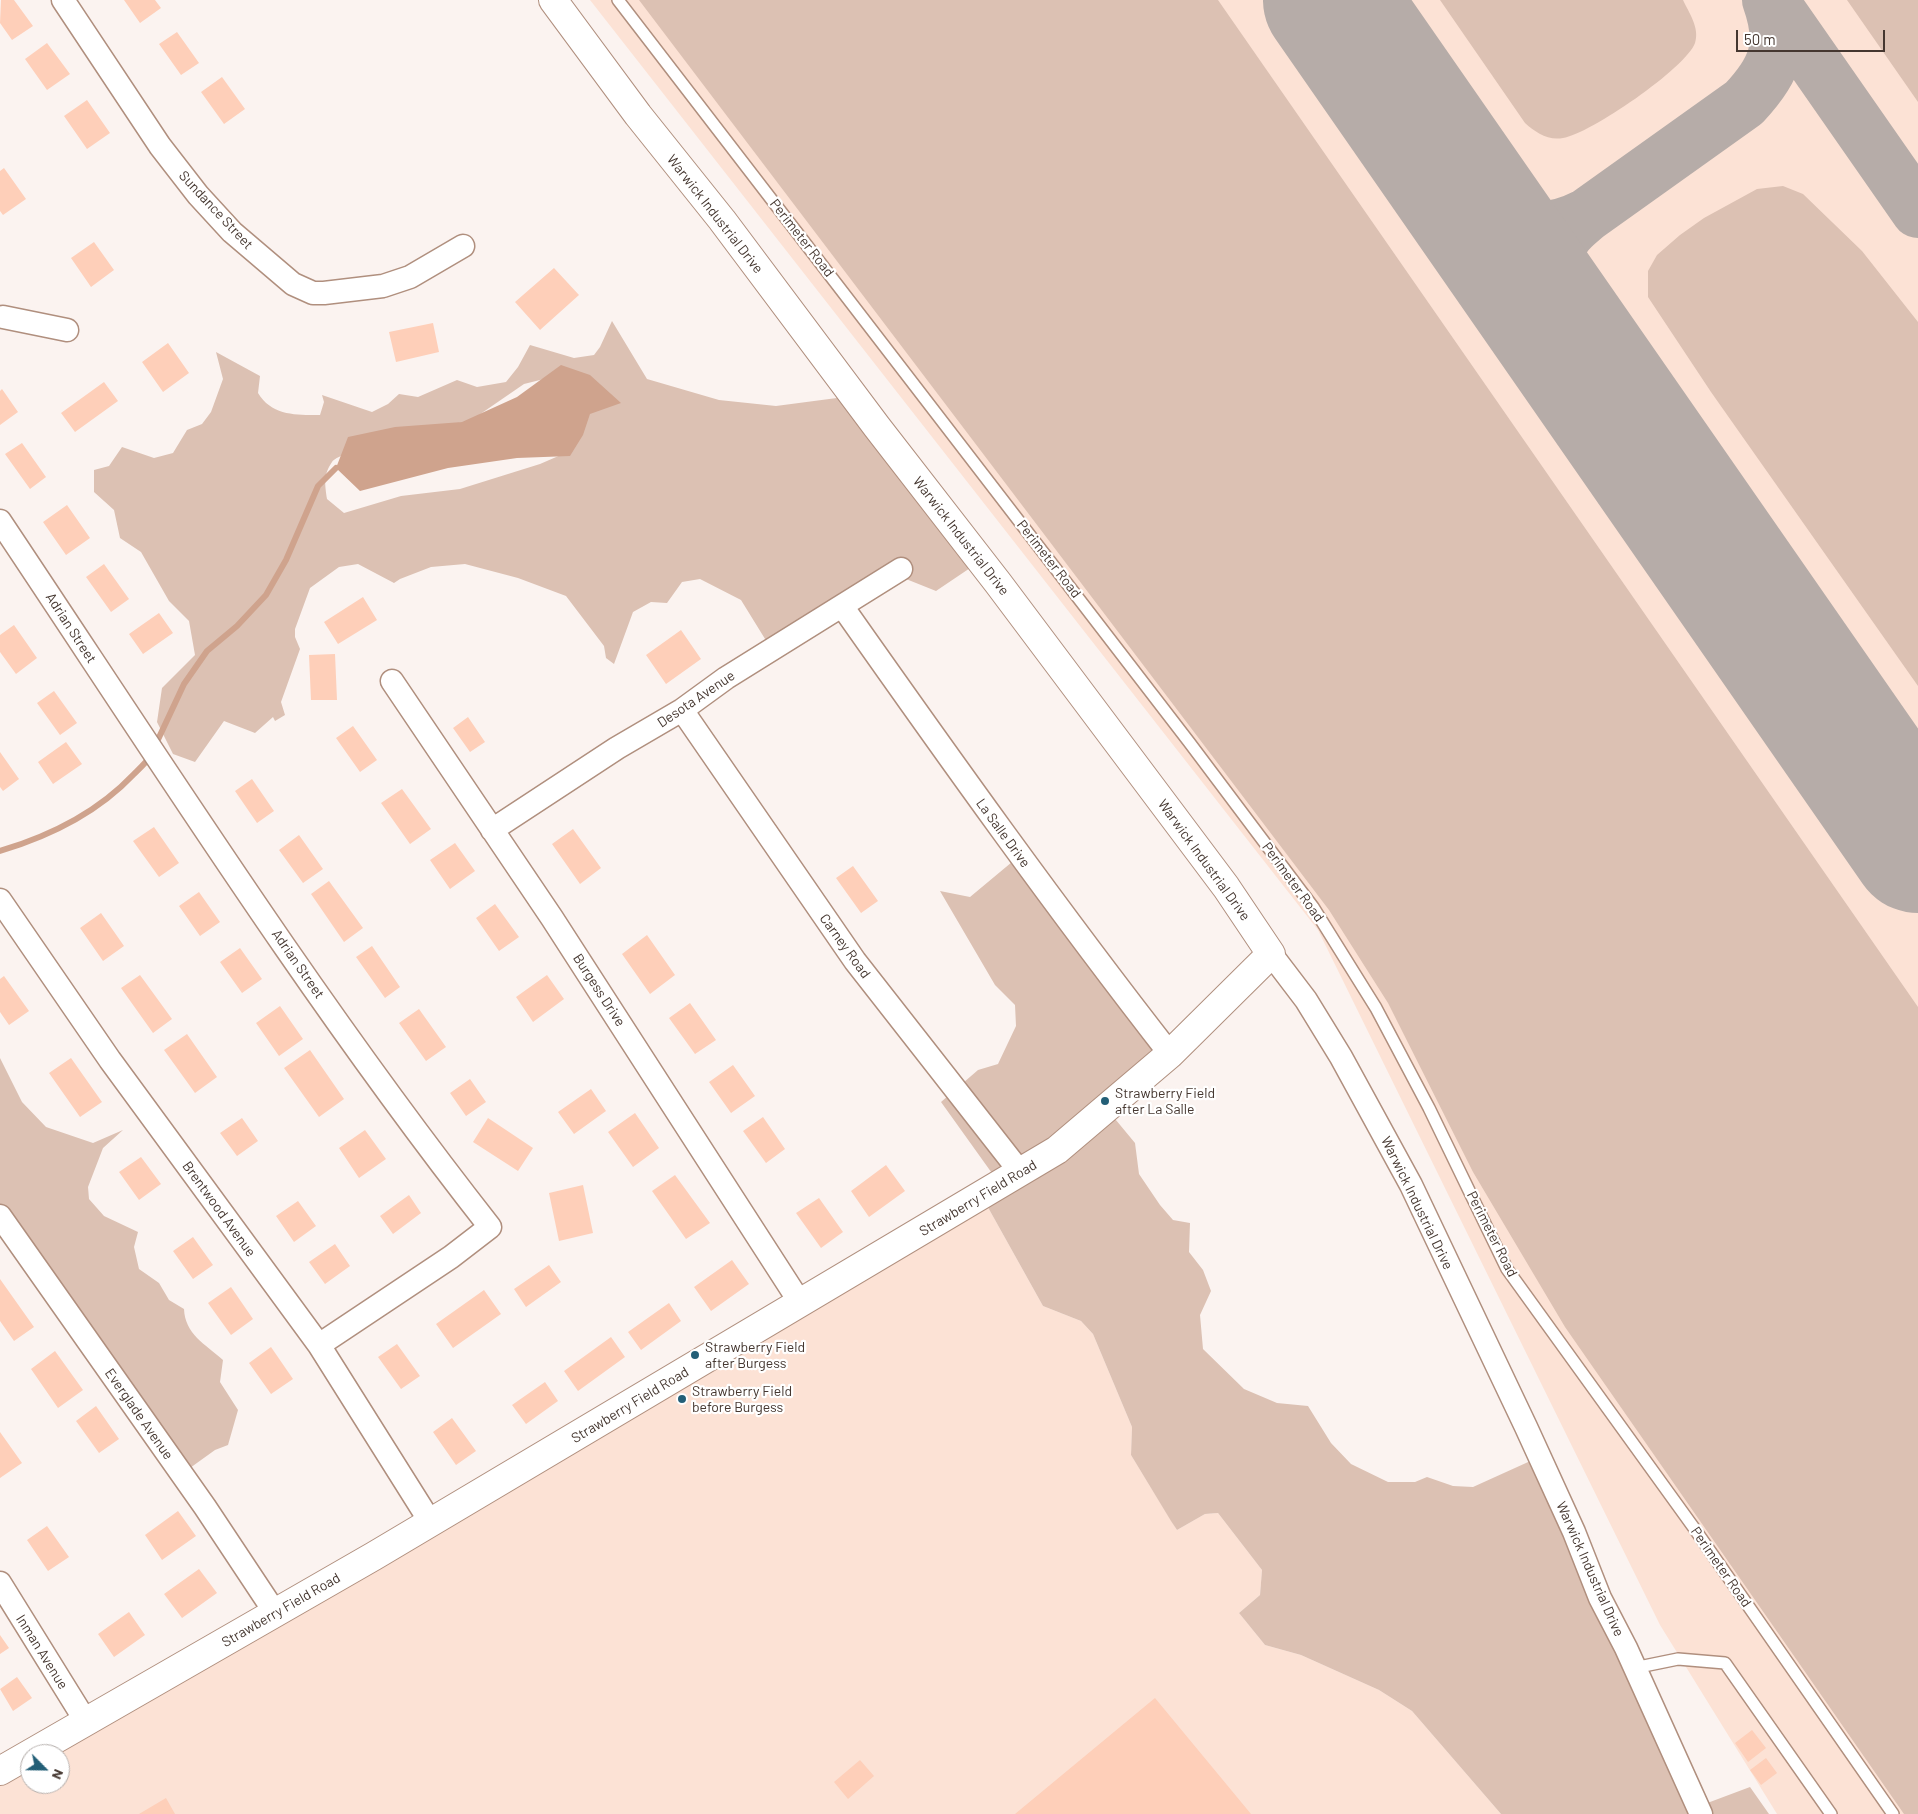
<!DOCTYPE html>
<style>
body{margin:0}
#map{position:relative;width:1918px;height:1814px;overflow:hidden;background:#fbf3f0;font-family:Barlow,sans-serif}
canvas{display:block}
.north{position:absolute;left:20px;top:1744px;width:50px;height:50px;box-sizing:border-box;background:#fff;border:1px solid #b5afac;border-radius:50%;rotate:113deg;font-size:14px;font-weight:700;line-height:20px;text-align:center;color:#453730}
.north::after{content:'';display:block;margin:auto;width:18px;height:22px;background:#235f77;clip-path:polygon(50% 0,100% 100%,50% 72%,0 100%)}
.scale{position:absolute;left:1736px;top:30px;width:149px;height:22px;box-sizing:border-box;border:2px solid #453730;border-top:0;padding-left:6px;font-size:15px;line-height:18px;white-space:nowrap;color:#453730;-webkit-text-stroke:4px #fff;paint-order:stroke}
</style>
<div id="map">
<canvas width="1918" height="1814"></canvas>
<div class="north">N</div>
<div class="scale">50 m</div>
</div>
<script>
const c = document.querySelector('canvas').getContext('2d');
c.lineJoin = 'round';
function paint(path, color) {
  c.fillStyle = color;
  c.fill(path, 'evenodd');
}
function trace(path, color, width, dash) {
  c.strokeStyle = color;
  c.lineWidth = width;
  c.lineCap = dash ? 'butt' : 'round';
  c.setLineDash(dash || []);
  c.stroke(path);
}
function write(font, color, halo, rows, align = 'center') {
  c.font = font + ' Barlow,sans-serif';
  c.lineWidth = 4.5;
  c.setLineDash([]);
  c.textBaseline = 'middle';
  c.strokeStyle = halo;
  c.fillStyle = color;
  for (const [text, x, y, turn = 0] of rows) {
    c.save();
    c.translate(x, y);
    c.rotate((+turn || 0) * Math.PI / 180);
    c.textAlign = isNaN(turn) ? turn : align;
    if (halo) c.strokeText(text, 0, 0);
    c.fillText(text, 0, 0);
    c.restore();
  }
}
paint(new Path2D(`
 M590,0H1918V1814H1777L1660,1625L1318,930Z
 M985,1202L1043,1306L1081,1321L1093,1334L1132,1427L1131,1455L1177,1530L1205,1514L1218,1513L1262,1570L1260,1595L1239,1613L1265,1645L1301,1655L1379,1690L1412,1711L1501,1814H0V1773L30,1755V1784H60V1754H32Z`), '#fce2d5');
paint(new Path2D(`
 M639,0H1218L1918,1007V1814H1904L1565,1327L1473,1172L1388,1003L1329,910Z
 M1440,0H1683C1689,13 1700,28 1695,43C1686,68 1590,134 1563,138C1548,141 1535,132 1525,123Z
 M1847,0H1918V102Z
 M1783,186L1803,194L1862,251L1918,322V686L1711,392L1648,297V271L1657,255L1680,235L1704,218L1757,189Z
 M612,321L647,379L719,400L776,406L852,396L979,562L936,591L891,573L770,647L741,600L700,579L682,582L667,603L651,602L633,612L614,664L606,658L604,646L566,596L518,578L465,564L431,567L400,579L394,583L358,564L339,567L310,588L295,629V637L300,649L281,702L285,715L275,721L273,717L255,733L224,721L195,762L173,754L157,722L162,688L195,655L189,621L169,601L141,552L120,538L114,510L94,492V470L109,466L122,447L154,458L173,453L187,430L202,424L211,412L223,379L216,352L260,376L258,393C272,416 296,415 320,415L324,402L322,395L372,412L388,404L399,394L418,397L457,380L477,387L506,382L518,367L530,345L574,358L594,355L600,347ZM544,379L570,451L540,464L460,489L401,496L344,513L327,499C325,484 323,475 332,462C341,449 449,426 467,421L476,417L524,384Z
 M1012,862L1162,1058L1106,1108L1135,1143L1139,1174L1160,1205L1173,1220L1190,1223L1189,1252L1203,1270L1211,1291L1200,1315L1203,1349L1244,1389L1277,1403L1308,1406L1331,1443L1351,1464L1388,1482H1415L1427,1477L1453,1486L1473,1487L1537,1458L1702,1805L1750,1787L1769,1814H1501L1412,1711L1379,1690L1301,1655L1265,1645L1239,1613L1260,1595L1262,1570L1218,1513L1205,1514L1177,1530L1171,1521L1131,1455L1132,1427L1093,1334L1081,1321L1043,1306L985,1202L999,1183L941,1102L978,1070L998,1064L1016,1026L1015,1005L995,985L940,891L970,897Z
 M0,1058L22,1102L46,1127L93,1143L123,1130L103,1148L88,1187L89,1199L104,1216L138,1232L134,1247L139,1269L159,1283L169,1300L184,1309C185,1334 205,1344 223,1360L220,1382L238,1410L228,1445L215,1450L183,1473L0,1214Z`), '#dcc1b3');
paint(new Path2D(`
 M561,365L590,375L621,403L590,414L583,435L570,456L517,458L448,468L360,491L336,468L348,437L395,427L462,422L517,397Z`), '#cfa38d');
trace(new Path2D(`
 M155,746L184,684L207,651L237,626L266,595L286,560L318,486L336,468
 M0,851C50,836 97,813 133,775C139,769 147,762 151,755`), '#cfa38d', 6);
trace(new Path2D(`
 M1771,0L1918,211
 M1465,192C1504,229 1538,240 1587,215L1744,103C1776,69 1785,45 1769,0
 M1570,342C1556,309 1541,273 1563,240C1568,230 1579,222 1587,215`), '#b6aca8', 54);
trace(new Path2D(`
 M1330,0L1918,846`), '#b6aca8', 134);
paint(new Path2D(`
 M1,0H14L33,26L12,40L0,23Z
 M124,0H155L161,8L140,23Z
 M177,32L199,63L181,75L159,44Z
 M47,43L70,74L47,90L25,59Z
 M222,77L245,109L224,124L201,92Z
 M87,100L110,133L87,149L64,116Z
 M4,168L26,199L3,215L0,211V171Z
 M94,242L114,270L91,287L71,258Z
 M554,268L579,295L540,330L515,302Z
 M433,323L439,352L396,362L389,332Z
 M168,343L189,373L163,392L142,362Z
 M104,382L118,401L75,432L61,413Z
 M2,389L18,412L0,425V391Z
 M22,443L46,477L30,489L5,454Z
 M67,505L90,538L66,555L43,522Z
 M104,564L129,599L111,612L86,577Z
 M363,597L377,620L338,644L324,622Z
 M159,613L173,633L143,654L129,634Z
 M14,625L37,658L16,674L0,652V635Z
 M681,630L701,659L666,684L646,655Z
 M335,654L337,700H311L309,655Z
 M54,691L77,723L60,735L37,703Z
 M468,717L485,742L470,752L453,728Z
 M353,726L377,760L360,772L336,738Z
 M66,742L82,764L53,784L38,762Z
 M0,752L19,779L3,791L0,787Z
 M252,779L274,811L257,823L235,791Z
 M402,789L431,829L410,844L381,803Z
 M154,827L179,863L159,877L133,841Z
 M573,829L601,868L580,884L552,844Z
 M299,835L323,869L303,883L279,850Z
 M455,843L475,871L450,889L430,860Z
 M853,866L878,901L861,913L836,878Z
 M329,881L363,928L344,942L311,894Z
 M199,892L220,922L200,936L179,906Z
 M495,904L519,937L499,951L476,918Z
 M101,913L124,946L103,961L80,928Z
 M647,935L675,975L650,994L622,954Z
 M372,946L400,987L385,998L356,957Z
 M240,948L262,979L242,993L220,962Z
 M140,975L172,1019L153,1033L121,988Z
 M547,975L564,999L533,1022L516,997Z
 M4,976L29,1011L9,1025L0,1012V979Z
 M690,1003L716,1040L695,1054L669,1018Z
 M280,1006L303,1039L279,1056L256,1023Z
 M419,1009L446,1047L426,1061L399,1023Z
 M187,1034L217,1077L195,1093L164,1050Z
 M310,1050L344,1099L319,1117L284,1068Z
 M71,1058L102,1102L80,1117L49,1073Z
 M733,1065L755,1096L731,1113L709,1082Z
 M470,1079L486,1102L466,1116L450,1093Z
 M591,1089L606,1111L574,1134L558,1112Z
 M635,1113L659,1148L633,1167L608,1132Z
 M763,1117L785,1149L766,1163L743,1131Z
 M242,1118L258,1141L237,1156L220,1133Z
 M488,1118L533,1148L518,1171L473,1142Z
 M365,1130L386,1159L359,1178L339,1148Z
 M141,1157L161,1184L139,1200L119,1172Z
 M886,1165L905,1191L869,1217L851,1191Z
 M675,1175L710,1223L686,1239L652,1191Z
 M583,1185L593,1233L559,1241L549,1193Z
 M409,1195L421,1213L393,1234L380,1216Z
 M819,1198L843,1232L821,1248L796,1213Z
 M298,1201L316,1226L294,1242L276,1216Z
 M193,1237L213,1265L193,1279L173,1251Z
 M335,1244L350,1266L325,1284L309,1262Z
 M732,1260L749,1284L711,1311L694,1287Z
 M549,1265L561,1282L526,1307L514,1289Z
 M0,1279L34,1327L14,1341L0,1321Z
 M231,1287L253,1319L231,1335L208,1303Z
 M484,1290L501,1314L453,1348L436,1324Z
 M669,1303L681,1321L641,1350L628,1332Z
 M611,1337L625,1357L578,1391L564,1371Z
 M397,1344L420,1376L401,1389L378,1357Z
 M271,1347L293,1379L271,1394L249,1363Z
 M55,1351L83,1390L58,1408L31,1369Z
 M545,1382L558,1401L526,1424L512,1405Z
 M96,1406L119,1439L99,1453L76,1421Z
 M452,1418L476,1451L456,1465L433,1432Z
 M0,1432L22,1463L0,1478Z
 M178,1511L196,1536L162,1560L145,1535Z
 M47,1526L69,1557L48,1571L27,1540Z
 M199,1569L217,1593L182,1618L164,1594Z
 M129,1612L145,1635L114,1657L98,1634Z
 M0,1635L9,1648L0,1654Z
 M17,1677L32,1698L13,1711L0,1689Z
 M1155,1698L1251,1814H1015Z
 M1752,1730L1766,1748L1748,1762L1735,1743Z
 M1766,1758L1777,1773L1761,1785L1750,1770Z
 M860,1760L874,1776L848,1799L834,1782Z
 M166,1798L175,1814H139Z`), '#fecfb9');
const lane = new Path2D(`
 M618,0L1189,742L1313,907L1376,1008L1429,1108L1507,1269L1694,1528L1893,1814
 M1634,1668L1678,1659L1725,1663L1831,1814`);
const street = new Path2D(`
 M63,0L160,146L198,195L232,232L293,284L313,293H324L383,286L410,277L463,246
 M3,317L67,330
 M0,521C159,759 313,1002 490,1227L451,1257L319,1345
 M842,606C949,758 1056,908 1170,1054
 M392,681L552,918L801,1304
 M682,710L855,961L1021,1173
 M492,830L617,748L682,710L726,678L901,569
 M0,900L110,1060L319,1345L431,1523
 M1271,954L1306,1000L1341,1057L1411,1185L1526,1427L1574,1532L1600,1598L1626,1648L1701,1814
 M0,1216L205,1507L276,1614
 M0,1583L85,1720`);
const secondary = new Path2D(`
 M0,1771L374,1556L1057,1150L1170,1054L1271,954L1226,887L998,583L877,427L722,220L638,115L553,0`);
trace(lane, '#b08f7e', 14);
trace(street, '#b08f7e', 25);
trace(secondary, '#b08f7e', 30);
trace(lane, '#fff', 11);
trace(street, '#fff', 22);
trace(secondary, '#fff', 28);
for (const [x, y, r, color] of [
 [1105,1101,5,"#235f77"],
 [695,1355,5,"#235f77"],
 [682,1399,5,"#235f77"]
]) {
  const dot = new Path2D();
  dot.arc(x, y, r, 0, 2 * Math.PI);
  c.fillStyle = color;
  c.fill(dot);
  trace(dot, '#fff', 2);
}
write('14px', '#453730', '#fff', [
 ["Sundance Street",216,210,47],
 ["Warwick Industrial Drive",715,214,52],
 ["Perimeter Road",802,238,52],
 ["Warwick Industrial Drive",961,536,52],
 ["Perimeter Road",1049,559,52],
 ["Adrian Street",71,628,57],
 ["Desota Avenue",696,699,-34],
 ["La Salle Drive",1003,833,54],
 ["Warwick Industrial Drive",1204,860,54],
 ["Perimeter Road",1293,882,54],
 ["Carney Road",845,946,54],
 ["Adrian Street",298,964,55],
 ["Burgess Drive",599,990,57],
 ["Strawberry Field Road",978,1198,-31],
 ["Warwick Industrial Drive",1417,1203,64],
 ["Brentwood Avenue",219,1209,54],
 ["Perimeter Road",1492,1234,63],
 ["Strawberry Field Road",630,1405,-31],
 ["Everglade Avenue",139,1414,55],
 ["Perimeter Road",1721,1567,55],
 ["Warwick Industrial Drive",1590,1569,66],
 ["Strawberry Field Road",281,1610,-30],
 ["Inman Avenue",42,1652,58]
]);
write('14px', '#453730', '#fff', [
 ["Strawberry Field",1115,1093],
 ["after La Salle",1115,1109],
 ["Strawberry Field",705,1347],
 ["after Burgess",705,1363],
 ["Strawberry Field",692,1391],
 ["before Burgess",692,1407]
], 'left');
</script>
